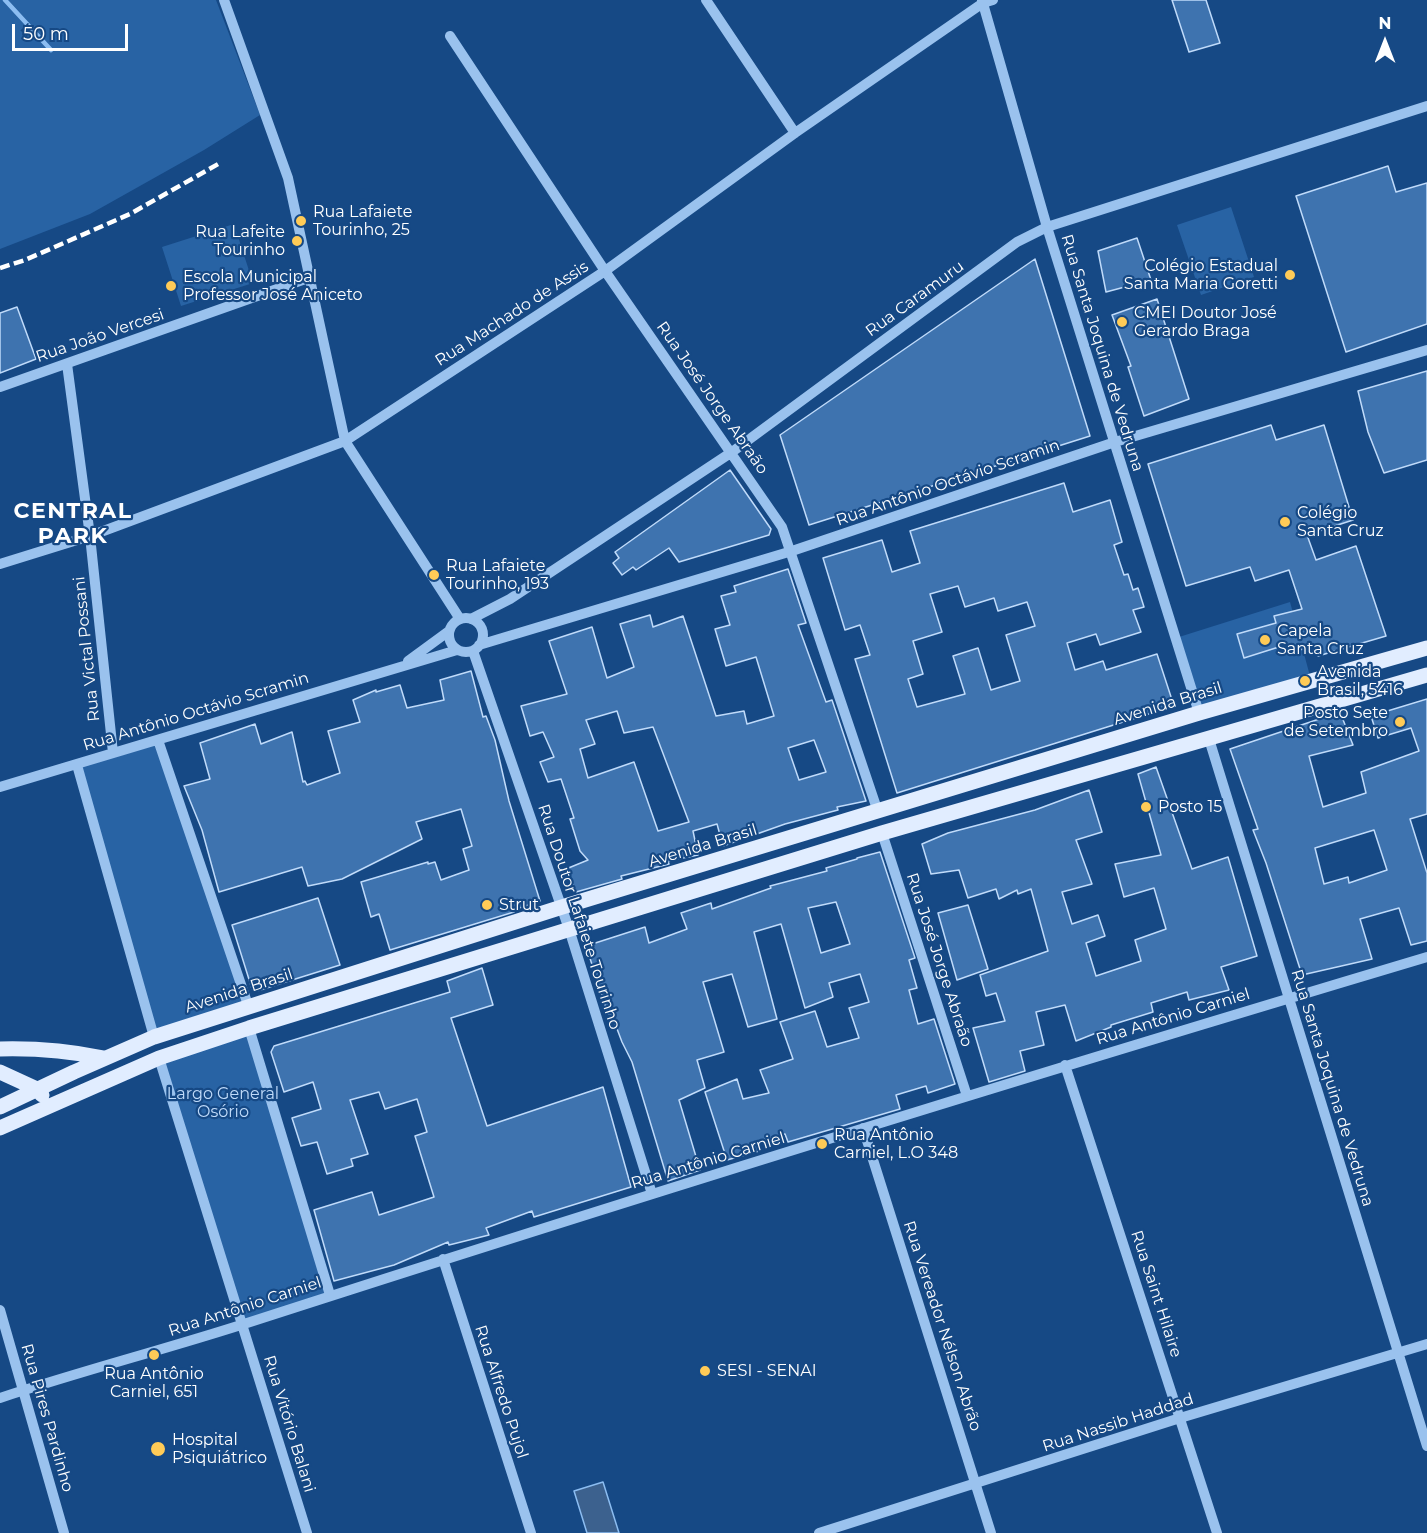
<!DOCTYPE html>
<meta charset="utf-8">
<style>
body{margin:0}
#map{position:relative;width:1427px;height:1533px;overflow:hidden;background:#164985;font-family:Montserrat,sans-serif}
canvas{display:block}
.north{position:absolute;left:1355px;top:12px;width:60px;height:60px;-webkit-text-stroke:4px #164985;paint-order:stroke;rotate:0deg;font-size:16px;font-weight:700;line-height:24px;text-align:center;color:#fff}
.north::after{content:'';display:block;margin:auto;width:21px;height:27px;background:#fff;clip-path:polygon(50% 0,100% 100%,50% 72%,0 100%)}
.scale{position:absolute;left:12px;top:24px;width:116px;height:27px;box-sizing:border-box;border:3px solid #fff;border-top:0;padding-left:8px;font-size:18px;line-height:21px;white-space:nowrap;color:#fff;-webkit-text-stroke:4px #164985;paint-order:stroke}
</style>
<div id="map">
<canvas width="1427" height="1533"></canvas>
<div class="north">N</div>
<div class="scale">50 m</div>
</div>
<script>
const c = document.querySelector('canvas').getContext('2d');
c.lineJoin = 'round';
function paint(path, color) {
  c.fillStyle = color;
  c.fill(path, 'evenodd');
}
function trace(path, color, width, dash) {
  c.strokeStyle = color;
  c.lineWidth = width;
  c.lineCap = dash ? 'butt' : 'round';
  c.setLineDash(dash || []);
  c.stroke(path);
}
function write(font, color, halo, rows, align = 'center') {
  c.font = font + ' Montserrat,sans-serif';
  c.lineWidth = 4.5;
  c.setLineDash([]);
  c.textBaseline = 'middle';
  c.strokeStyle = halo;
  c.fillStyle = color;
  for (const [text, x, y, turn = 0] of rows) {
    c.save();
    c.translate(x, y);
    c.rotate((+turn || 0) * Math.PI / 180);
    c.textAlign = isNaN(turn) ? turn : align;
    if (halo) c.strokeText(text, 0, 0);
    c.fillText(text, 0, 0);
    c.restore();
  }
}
paint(new Path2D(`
 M0,0H216L260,115L204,150L90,214L0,249Z
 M1231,207L1254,277L1201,295L1177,225Z
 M234,224L253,283L181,306L162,247Z
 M1290,602L1310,676L1201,707L1179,637Z
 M158,740L249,1008L154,1037L77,765Z
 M249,1028L330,1295L242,1325L159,1058Z`), '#2863a4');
const water = new Path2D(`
 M603,1482L619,1533H587L574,1491Z`);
paint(water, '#3c618e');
trace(water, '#8cbdf1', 1.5);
trace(new Path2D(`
 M5,0L51,50`), '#8cbdf1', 4.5);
const building = new Path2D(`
 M1172,0H1206L1220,43L1189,52Z
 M1388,166L1396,192L1427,183V324L1346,352L1296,196Z
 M1137,238L1151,280L1106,292L1098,251Z
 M1035,259L1090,436L809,525L780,435Z
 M1157,299L1189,399L1144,416L1128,367L1131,366L1112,315Z
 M17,307L36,359L0,373V313Z
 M1427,371V460L1384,473L1368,432L1358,391Z
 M1271,425L1276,440L1324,425L1353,520L1307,535L1316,560L1356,546L1386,636L1318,656L1314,646L1285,654L1282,646L1244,658L1237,634L1276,623L1274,616L1302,609L1289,570L1255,581L1250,567L1186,586L1148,464Z
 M730,470L771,529L769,535L679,562L669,548L636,570L633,567L622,575L613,563L619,558L615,552Z
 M1064,483L1073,512L1110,500L1122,542L1114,545L1124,575L1128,574L1133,590L1138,588L1144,607L1133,610L1141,632L1100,645L1096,634L1067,643L1075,670L1103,661L1106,670L1157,654L1174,706L897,793L855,659L870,655L860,625L845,630L823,558L882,540L892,572L920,563L910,531ZM958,586L965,607L994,598L998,611L1027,602L1035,626L1006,635L1020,681L991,690L978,648L953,656L965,694L917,707L908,679L923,674L913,641L942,632L930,594Z
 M788,569L806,623L798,625L826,702L832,700L866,801L837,807L838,810L785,824L723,846L717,824L693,831L698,855L668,861L669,864L621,876L622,879L576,892L566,869L588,860L580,851L570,819L574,818L561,779L548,782L540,762L554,757L543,732L530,736L521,706L567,694L549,641L592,627L607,678L634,667L620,624L650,615L653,627L683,616L716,716L744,711L747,724L774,716L756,657L726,666L715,629L730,625L721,596L736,592L734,586ZM617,711L624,733L653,727L689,822L658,831L634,762L588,778L580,749L595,744L586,720ZM814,740L826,772L799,780L788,748Z
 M471,671L483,717L486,716L495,740L509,801L540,901L513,910L514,912L390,950L379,914L371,917L361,882L428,862V864L435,862L441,880L469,870L463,849L472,846L461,809L416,822L422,839L342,879L308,886L302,867L219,892L202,830L184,786L210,779L200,743L255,724L261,744L292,732L303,782L305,781L307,785L340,773L328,731L360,722L353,700L376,690V692L400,685L407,708L444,700L440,680Z
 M1427,699V814L1410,819L1427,873V941L1411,945L1399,908L1360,919L1372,959L1302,975L1266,863L1253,830L1258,829L1230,749L1340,712L1353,745L1309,756L1323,807L1366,793L1361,772L1419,751L1411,728L1378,738L1371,716ZM1374,830L1387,870L1349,883L1348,877L1324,884L1315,848Z
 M1156,767L1192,869L1228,857L1257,956L1221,967L1229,990L1189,1000L1187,992L1151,1003L1153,1012L1111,1025V1027L1076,1041L1065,1005L1036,1012L1044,1045L1020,1051L1025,1071L989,1082L973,1028L1005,1021L996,993L986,996L980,975L1048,951L1031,889L1018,894L1017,890L999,899L996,889L968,898L959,870L931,874L922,844L948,833L1035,810L1089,790L1102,832L1076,840L1092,884L1062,892L1072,924L1098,915L1105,936L1086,943L1096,976L1141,961L1135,940L1166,929L1154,888L1124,897L1115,864L1161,855L1138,774Z
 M880,852L915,958L909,960L917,988L909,990L918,1024L934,1019L955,1084L928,1093L926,1086L896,1095L900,1109L788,1142L785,1134L756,1142L759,1151L727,1160L705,1092L737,1079L743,1099L769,1093L760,1070L793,1059L780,1022L815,1011L827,1047L859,1038L849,1008L869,1002L860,974L829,983L833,997L805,1008L781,924L754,932L777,1019L748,1027L732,974L703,982L724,1052L697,1060L705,1088L679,1100L700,1170L668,1181L632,1062L622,1042L611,1013L608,1014L586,946L645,927L649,943L687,929L681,913L711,903L712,909L771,888L770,886L827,871L826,868L857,859V858ZM836,902L850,944L821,953L808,908Z
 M318,898L340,965L257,991L252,989L232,925Z
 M968,905L988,969L957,980L938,913Z
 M482,968L493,1005L451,1018L487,1126L603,1087L631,1187L534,1217L532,1211L486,1228L489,1235L449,1245L448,1242L394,1265L334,1281L314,1210L372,1192L379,1215L434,1197L415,1136L427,1132L417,1099L385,1109L379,1092L350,1100L368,1154L351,1159L353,1166L327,1174L317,1142L301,1146L292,1118L321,1109L313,1082L284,1092L271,1052L274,1046L450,992L447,981Z`);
paint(building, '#3e73af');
trace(building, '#c0dbfa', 1.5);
trace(new Path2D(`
 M224,0L288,178L345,441L460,619
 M706,0L795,133
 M982,0L1047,227L1199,713
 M450,36L605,271L782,527L878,812
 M67,364L90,536L113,753
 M0,387L311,277
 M0,564L90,536L345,441L605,271L795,133L983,3L993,0
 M449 635a17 17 0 1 1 34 0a17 17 0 1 1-34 0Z
 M471,619L510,599L732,452L1017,242L1047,227L1427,106
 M479,645L792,551L1115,442L1427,350
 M473,651L569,929L652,1194
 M408,661L449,631
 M1209,739L1427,1446
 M158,740L249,1008
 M77,765L154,1037
 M0,787L457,650
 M882,833L967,1096
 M249,1028L330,1295
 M159,1058L307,1533
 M1065,1065L1217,1533
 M863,1128L991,1533
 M443,1259L531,1533
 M0,1310L64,1533
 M0,1398C81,1371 163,1350 244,1324C637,1197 1032,1075 1427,957
 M819,1533L1180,1418L1427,1344`), '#9ac2ee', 10);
trace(new Path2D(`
 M0,1049C36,1048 69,1051 104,1058
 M0,1072L37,1089L42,1095
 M0,1107L74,1072L154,1037L562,907L1199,713L1427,648
 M0,1128L159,1058L249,1028L882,833L1427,675`), '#e1edff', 15);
trace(new Path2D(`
 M0,268L25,260L130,214L220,163`), '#fff', 4.5, [10, 4.5]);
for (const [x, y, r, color] of [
 [301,221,6,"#ffcb57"],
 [297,241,6,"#ffcb57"],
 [1290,275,6,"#ffcb57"],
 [171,286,6,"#ffcb57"],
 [1122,322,6,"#ffcb57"],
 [1285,522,6,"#ffcb57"],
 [434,575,6,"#ffcb57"],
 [1265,640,6,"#ffcb57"],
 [1305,681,6,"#ffcb57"],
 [1400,722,6,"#ffcb57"],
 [1146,807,6,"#ffcb57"],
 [487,905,6,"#ffcb57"],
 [822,1144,6,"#ffcb57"],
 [154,1355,6,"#ffcb57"],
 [705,1371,6,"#ffcb57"],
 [158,1449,8,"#ffcb57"]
]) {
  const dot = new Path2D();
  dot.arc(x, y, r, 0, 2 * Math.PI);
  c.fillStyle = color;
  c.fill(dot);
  trace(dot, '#164985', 2);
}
write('16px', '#fff', '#164985', [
 ["Rua Lafaiete",313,212],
 ["Tourinho, 25",313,230],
 ["Rua Lafeite",285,232,"right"],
 ["Tourinho",285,250,"right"],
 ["Colégio Estadual",1278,266,"right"],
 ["Santa Maria Goretti",1278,284,"right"],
 ["Escola Municipal",183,277],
 ["Professor José Aniceto",183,295],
 ["CMEI Doutor José",1134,313],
 ["Gerardo Braga",1134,331],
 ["Colégio",1297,513],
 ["Santa Cruz",1297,531],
 ["Rua Lafaiete",446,566],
 ["Tourinho, 193",446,584],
 ["Capela",1277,631],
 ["Santa Cruz",1277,649],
 ["Avenida",1317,672],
 ["Brasil, 5416",1317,690],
 ["Posto Sete",1388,713,"right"],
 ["de Setembro",1388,731,"right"],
 ["Posto 15",1158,807],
 ["Strut",499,905],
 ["Rua Antônio",834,1135],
 ["Carniel, L.O 348",834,1153],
 ["SESI - SENAI",717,1371],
 ["Rua Antônio",154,1374,"center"],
 ["Carniel, 651",154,1392,"center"],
 ["Hospital",172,1440],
 ["Psiquiátrico",172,1458]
], 'left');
write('16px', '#fff', '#164985', [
 ["Rua Caramuru",915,299,-36],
 ["Rua Machado de Assis",512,314,-33],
 ["Rua João Vercesi",100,336,-19],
 ["Rua Santa Joquina de Vedruna",1102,353,73],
 ["Rua José Jorge Abraão",712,398,55],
 ["Rua Antônio Octávio Scramin",948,483,-19],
 ["Rua Victal Possani",87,649,-96],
 ["Avenida Brasil",1168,704,-17],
 ["Rua Antônio Octávio Scramin",196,712,-17],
 ["Avenida Brasil",703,846,-17],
 ["Rua Doutor Lafaiete Tourinho",579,917,72],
 ["Rua José Jorge Abraão",939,960,72],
 ["Avenida Brasil",239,991,-18],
 ["Rua Antônio Carniel",1173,1017,-17],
 ["Rua Santa Joquina de Vedruna",1332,1088,73],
 ["Rua Antônio Carniel",708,1161,-17],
 ["Rua Saint Hilaire",1156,1294,72],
 ["Rua Antônio Carniel",245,1307,-18],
 ["Rua Vereador Nélson Abrão",942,1326,72],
 ["Rua Alfredo Pujol",501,1392,72],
 ["Rua Pires Pardinho",47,1418,74],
 ["Rua Nassib Haddad",1118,1423,-18],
 ["Rua Vitório Balani",289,1424,73]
]);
write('16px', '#c0dbfa', '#164985', [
 ["Largo General",223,1094],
 ["Osório",223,1112]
]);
c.letterSpacing = '1.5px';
write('bold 22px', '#fff', '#164985', [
 ["CENTRAL",73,512],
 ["PARK",73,537]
]);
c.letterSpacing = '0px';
</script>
